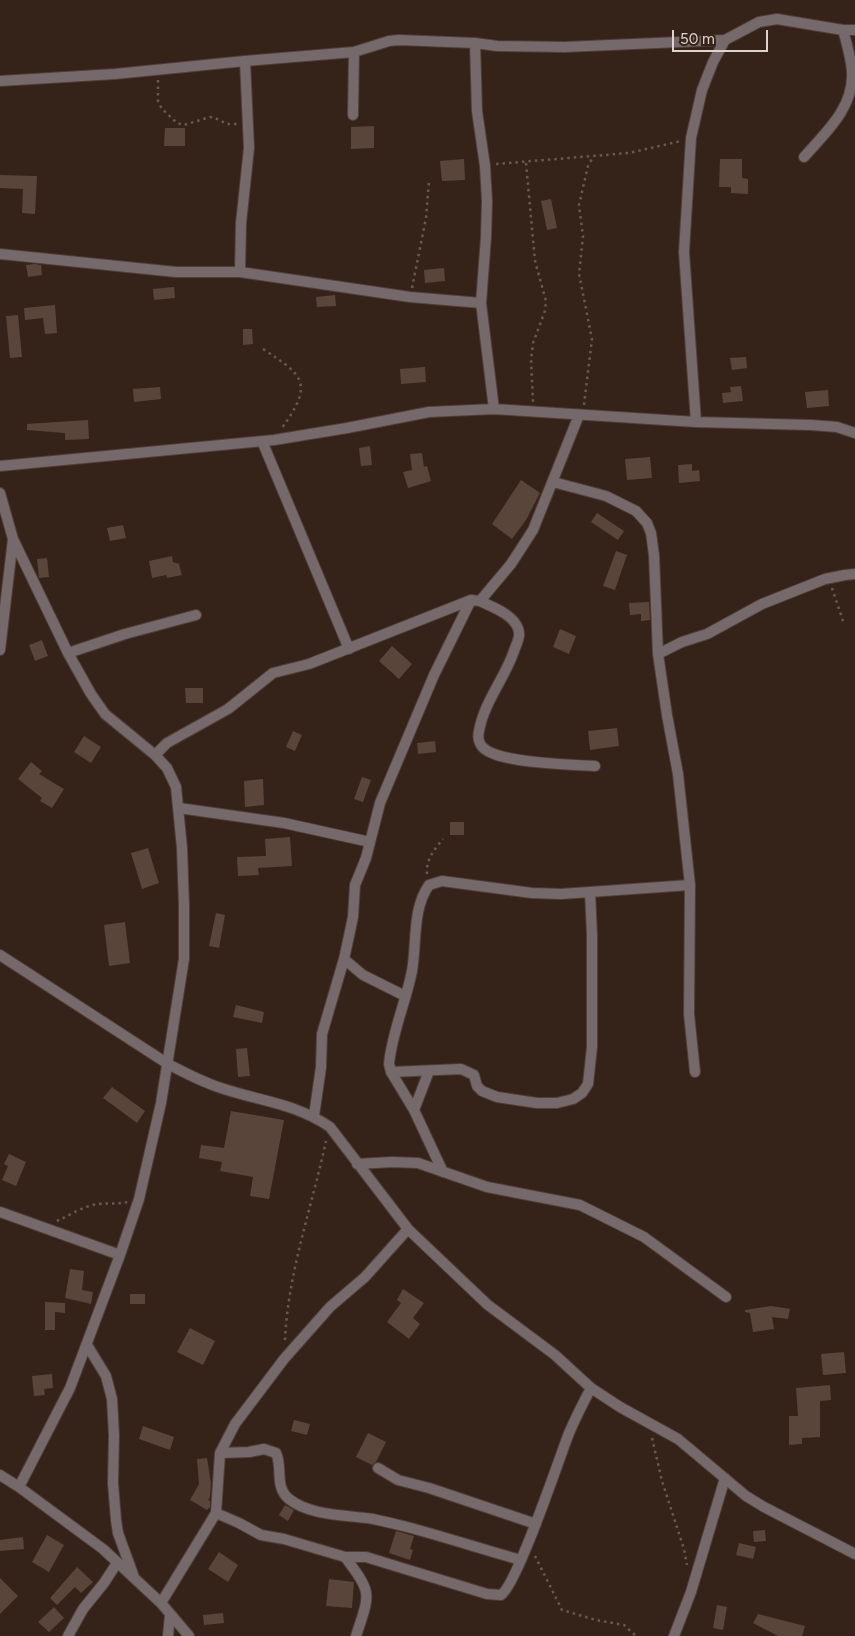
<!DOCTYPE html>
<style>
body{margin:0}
#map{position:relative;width:855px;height:1636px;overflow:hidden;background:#35231a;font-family:Figtree,sans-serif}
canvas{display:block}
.scale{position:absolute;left:672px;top:30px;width:96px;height:22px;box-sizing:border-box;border:2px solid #e0d3cd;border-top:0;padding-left:6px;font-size:15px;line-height:18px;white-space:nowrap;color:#e0d3cd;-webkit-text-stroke:4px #35231a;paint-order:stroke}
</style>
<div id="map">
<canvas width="855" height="1636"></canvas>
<div class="scale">50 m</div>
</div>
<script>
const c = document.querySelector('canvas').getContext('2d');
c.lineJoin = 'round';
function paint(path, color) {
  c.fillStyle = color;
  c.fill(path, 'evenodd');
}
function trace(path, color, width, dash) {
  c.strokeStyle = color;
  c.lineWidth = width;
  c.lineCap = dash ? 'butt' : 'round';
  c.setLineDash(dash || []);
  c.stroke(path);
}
paint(new Path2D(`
 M374,126V148L351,149V127Z
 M165,128H185V146H164Z
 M464,159L465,180L442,181L440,161Z
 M720,159H742V178L748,179V194L731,193V187H719Z
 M0,175L37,176L35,214L22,213L23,189L0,188Z
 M551,199L557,228L547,230L541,201Z
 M35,264L41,265L42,275L28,277L26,265Z
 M444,268L445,281L425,283L424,270Z
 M174,287L175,298L154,300L153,289Z
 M335,295L336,306L317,307L316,297Z
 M55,305L57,333L45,334L43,318L25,320L24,308Z
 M18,315L22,357L10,358L6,316Z
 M243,329H252L253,344L243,345Z
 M746,357L747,368L732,370L730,358Z
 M425,367L426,382L401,384L400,369Z
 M741,386L743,401L723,403L722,393L731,392L730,387Z
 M160,387L161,399L134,402L133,389Z
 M828,390L829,406L807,408L805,392Z
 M88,420L89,439L65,440V433L27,430V424Z
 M370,446L372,465L361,466L359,448Z
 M422,453L424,467L427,466L431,481L408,488L403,472L412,470L410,454Z
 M650,457L652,478L627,480L625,459Z
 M692,464V471L699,470L700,481L679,483L678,465Z
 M521,480L540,493L526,520L512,539L492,524Z
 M597,513L624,531L618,540L591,522Z
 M123,525L126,538L110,541L107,528Z
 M616,551L627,555L615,590L603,586Z
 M172,556L173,562L179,564L182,575L167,578L166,575L152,578L149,561Z
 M47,558L49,577L39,578L37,559Z
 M649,602L650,620L641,621V614L630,615L629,603Z
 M560,629L576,636L569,654L553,647Z
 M42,640L48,656L35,661L29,645Z
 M392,646L412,664L399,679L379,661Z
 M185,688H203V703H186Z
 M617,728L619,746L590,750L588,731Z
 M293,731L302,735L295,751L286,747Z
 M84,736L101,747L91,763L74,752Z
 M435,741L436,752L418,754L417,743Z
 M31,762L42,771L39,774L64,789L52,808L40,801L42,798L18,779Z
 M362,777L371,780L363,802L354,799Z
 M263,779L264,805L245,807L244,781Z
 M450,822H464V835H450Z
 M290,837L292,866L258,868L259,875L238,876L237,857L266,856L265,839Z
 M148,848L159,883L142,889L131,853Z
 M216,913L225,915L219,948L209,946Z
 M125,922L130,963L109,966L104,925Z
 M236,1005L264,1012L262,1023L233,1017Z
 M247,1048L250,1076L238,1077L236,1049Z
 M112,1087L145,1111L137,1123L103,1098Z
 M231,1111L284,1120L269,1199L250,1196L253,1177L220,1171L222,1162L199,1158L201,1145L224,1148Z
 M9,1154L26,1162L16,1186L2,1180L8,1166L4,1164Z
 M70,1269L84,1271L82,1290L93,1292L91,1304L65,1298Z
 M403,1289L424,1303L413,1318L420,1324L409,1339L387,1322L401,1303L397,1300Z
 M130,1294H145V1304H130Z
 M45,1302L65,1303V1313L55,1312V1330H45Z
 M771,1306L790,1309L788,1319L772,1317L774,1329L753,1332L750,1313L745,1312V1310Z
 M190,1328L215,1341L203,1365L177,1352Z
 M844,1352L846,1373L823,1375L821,1354Z
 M52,1374L53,1388L44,1389L45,1395L34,1396L32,1376Z
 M830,1385L831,1400L820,1401V1437L802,1438V1444L789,1445V1416H798L796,1388Z
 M294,1420L310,1424L307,1435L291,1431Z
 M143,1426L174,1437L170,1450L139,1439Z
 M368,1433L386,1442L376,1462L372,1465L356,1457Z
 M207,1458L211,1483L210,1497L208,1500L210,1501V1507L207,1510L190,1500L199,1484L197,1459Z
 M285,1505L294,1510L288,1521L279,1515Z
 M765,1530L766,1541L754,1542L753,1531Z
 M396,1531L414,1536L410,1549L413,1550L410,1560L389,1553Z
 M47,1535L64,1545L49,1572L32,1562Z
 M23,1537L24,1549L0,1551V1540Z
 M739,1543L756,1547L753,1559L736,1555Z
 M219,1552L238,1565L228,1582L208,1569Z
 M77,1567L93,1582L81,1593L75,1587L57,1605L50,1598Z
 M0,1578L18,1596L0,1614Z
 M329,1579L354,1582L352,1608L326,1606Z
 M717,1605L727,1607L723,1630L713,1628Z
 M54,1607L64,1618L49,1632L38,1622Z
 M223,1613L224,1623L204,1625L203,1615Z
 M758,1614L805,1626L802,1636H778L753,1623Z`), '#59453a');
const minor = new Path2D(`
 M475,43L477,111L485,166L487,201L486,237L481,303L494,409
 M0,81L115,74L245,61L354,52L389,41L399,40L475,43L497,46L565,47L725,40
 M353,115L354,52
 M804,157C825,133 854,108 852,72C851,58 847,44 843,30
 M0,254L176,272H240L410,297L481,303
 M240,272L241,223L249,148L245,61
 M696,422L684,252L691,138L702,90L713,62L725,40L759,22L777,19L843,30H855
 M262,441L349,649
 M0,466L274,440L347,428L429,412L494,409L696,422L811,425L837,427L855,433
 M553,482L606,496L636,511L647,523L651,533L654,555L658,654L667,715L678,774L690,885L689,1014L695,1072
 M0,493L13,539L68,653L91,694L105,714L155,755L167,768L176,787L182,848L184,905V959L161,1103L139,1199L120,1255L70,1388L19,1487
 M480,601C492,607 510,613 517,626C522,635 517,642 514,651C505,678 484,702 479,731C477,739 480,746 486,750C505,763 571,765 595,766
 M0,650L13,539
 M68,653L125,634L196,615
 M658,654L682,642L707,634L762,604L825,579L845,575L855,574
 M155,755L167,743L228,709L273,673L309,664L471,600
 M179,808L284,823L370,842
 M0,955L168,1064C185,1073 202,1082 221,1088C259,1101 295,1103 330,1127L408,1229L488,1305L555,1355L591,1388L620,1407L678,1439L746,1496L764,1507L855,1554
 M344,959L363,975L405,996
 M391,1072L461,1069L474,1075L477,1086L482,1091L497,1097L537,1103H557L573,1099L582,1093L588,1084L592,1047V935L590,892
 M414,1110L429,1071
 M314,1116L321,1067L322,1034L344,959L349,936L353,917L355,885L366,858L380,803L434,675L471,600L480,601L511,564L533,530L579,415
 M357,1164L392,1162L418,1163L487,1187L580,1205L644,1237L726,1297
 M443,1172L414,1110L391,1072L389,1064C392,1032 406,1002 412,971C417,943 412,909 429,885L442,881L532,893L561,894L690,885
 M0,1212L120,1255
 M87,1345L106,1376L112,1399L114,1435L113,1483L116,1520L118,1533L134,1577
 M220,1453L249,1452L264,1449L276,1453C283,1467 274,1487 289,1499C310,1516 348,1515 373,1519C382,1521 391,1523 399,1525C440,1535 480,1549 521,1560
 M378,1468L398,1480L429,1488L536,1524
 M0,1475L19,1487L103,1549L161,1603L189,1636
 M216,1513L239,1523L261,1535L284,1539L345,1557H366L487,1594L501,1595C517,1585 559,1459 569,1433C576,1417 583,1403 591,1388
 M345,1557C373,1594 370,1593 356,1636
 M161,1603L216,1513L220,1453L235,1424L284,1359L330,1307L365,1277L408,1229
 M68,1636L83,1609L104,1583L117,1563
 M168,1636L170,1615
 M674,1636L691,1592L725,1478`);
trace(minor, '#503f37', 12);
trace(new Path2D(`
 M158,80V101L162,109L177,123L184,125L210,117L215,118L227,124H238
 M526,163L535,261L546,301L545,311L533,343L531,359L533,402
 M496,164L629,153L681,141
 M412,288L426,218L429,181
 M263,349C304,376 314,383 282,428
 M584,405L592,339L579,274L583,236L579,205L588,166L593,157
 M832,588L843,621
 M427,874C426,859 434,850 443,839
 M57,1221C70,1215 85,1205 99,1204C110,1203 117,1204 128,1202
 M285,1340C288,1272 312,1207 326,1141
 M652,1438L662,1481L684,1549L687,1565
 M535,1556L562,1610L596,1620L624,1625L636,1636`), '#6a5951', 2.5, [2.5, 4]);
trace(minor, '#75696c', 10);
</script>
